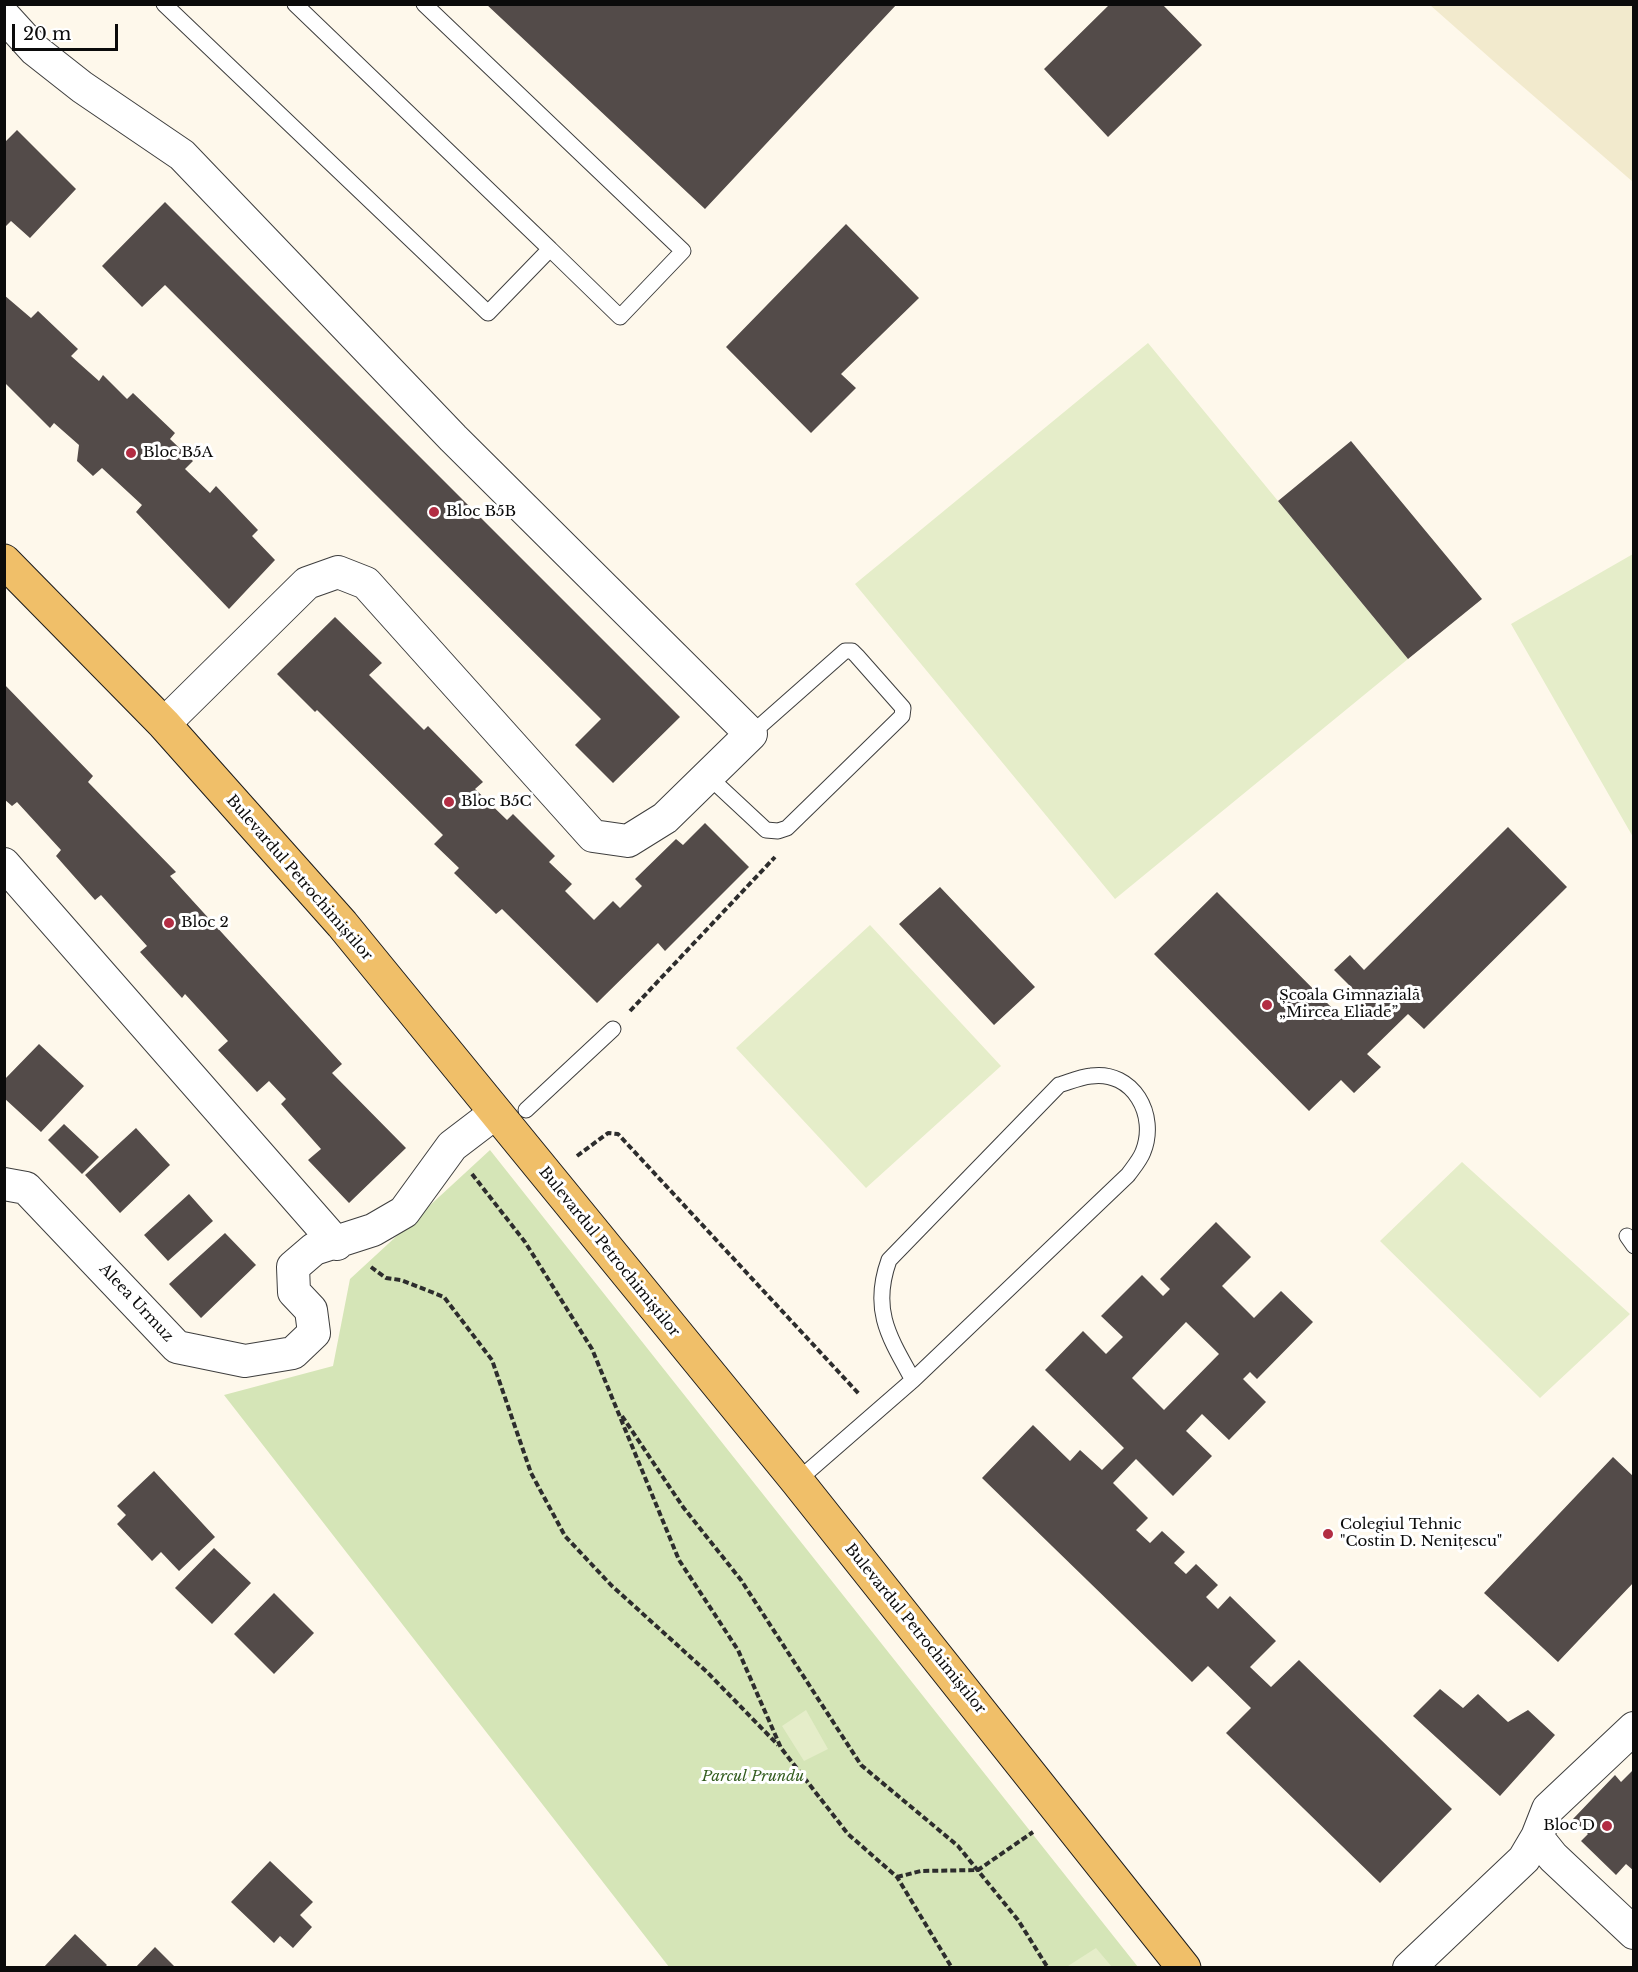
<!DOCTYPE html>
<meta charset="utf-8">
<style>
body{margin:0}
#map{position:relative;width:1638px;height:1972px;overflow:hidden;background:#fef8eb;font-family:"Libre Baskerville",serif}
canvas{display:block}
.frame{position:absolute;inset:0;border:6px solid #0b0b0b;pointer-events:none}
.scale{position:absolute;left:12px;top:24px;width:106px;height:27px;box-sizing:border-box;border:3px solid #0b0b0b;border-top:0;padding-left:8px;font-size:18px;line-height:21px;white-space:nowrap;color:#0b0b0b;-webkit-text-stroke:4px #fff;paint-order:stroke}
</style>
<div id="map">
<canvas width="1638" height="1972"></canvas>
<div class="frame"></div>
<div class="scale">20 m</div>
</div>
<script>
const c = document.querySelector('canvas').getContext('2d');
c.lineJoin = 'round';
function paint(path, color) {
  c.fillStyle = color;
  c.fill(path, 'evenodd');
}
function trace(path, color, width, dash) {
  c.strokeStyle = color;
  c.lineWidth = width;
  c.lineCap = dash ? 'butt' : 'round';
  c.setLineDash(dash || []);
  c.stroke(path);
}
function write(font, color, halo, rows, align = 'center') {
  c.font = font + ' "Libre Baskerville",serif';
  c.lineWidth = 6;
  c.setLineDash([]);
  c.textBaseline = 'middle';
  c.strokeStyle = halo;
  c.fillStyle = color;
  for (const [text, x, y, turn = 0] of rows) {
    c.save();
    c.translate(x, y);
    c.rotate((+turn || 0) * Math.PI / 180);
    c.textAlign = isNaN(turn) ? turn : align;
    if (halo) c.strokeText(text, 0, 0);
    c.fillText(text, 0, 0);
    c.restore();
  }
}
paint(new Path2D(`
 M1430,5H1633V182L1499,66Z`), '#f2eacd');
paint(new Path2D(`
 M490,1150L1138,1967H669L224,1395L333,1366L350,1279Z`), '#d5e5b7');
paint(new Path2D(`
 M1148,343L1408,659L1115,899L855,584Z
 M1633,554V837L1511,624Z
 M870,925L1001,1066L866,1188L736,1048Z
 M1462,1162L1630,1314L1540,1398L1380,1241Z
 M806,1710L828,1749L804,1761L782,1726Z
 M1096,1948L1112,1967H1069L1068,1966Z`), '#e5edc9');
paint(new Path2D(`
 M486,4H897L705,209Z
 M1110,4H1162L1202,45L1108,137L1044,69Z
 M17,130L76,189L30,238L11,221L4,228V143Z
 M165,202L680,717L613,783L575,745L601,719L165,285L142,307L102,266Z
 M846,224L919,298L841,374L856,388L811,433L726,347Z
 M4,295L31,318L38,311L78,349L71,356L99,381L103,375L127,399L133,393L175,433L170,439L193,461L185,469L210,493L216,486L258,530L252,536L275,560L229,609L136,512L142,505L102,468L93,476L77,461L79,445L54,423L50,428L4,382Z
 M1351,441L1482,599L1408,659L1278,501Z
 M335,617L382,663L369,675L424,730L428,726L483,782L475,789L507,820L513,814L555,856L549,862L572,884L565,891L594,920L613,901L620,908L642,886L635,879L676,839L683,845L705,823L749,867L665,951L658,943L597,1003L502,909L496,914L454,873L459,868L434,844L443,835L317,710L315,712L277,674Z
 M4,684L93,776L88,782L176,872L170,876L342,1064L332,1073L406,1148L349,1203L308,1160L321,1149L281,1104L286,1099L269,1081L257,1092L218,1050L228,1041L185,994L182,998L140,952L147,946L101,895L95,900L56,856L61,850L17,802L12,806L4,799Z
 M1508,827L1567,887L1424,1029L1408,1014L1367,1054L1381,1067L1354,1093L1341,1080L1309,1111L1154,954L1217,892L1341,1017L1361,997L1334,970L1350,955L1364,970Z
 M940,887L1035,987L994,1025L899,924Z
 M39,1044L84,1086L41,1132L4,1098V1080Z
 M64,1124L99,1157L82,1174L48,1140Z
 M136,1128L170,1165L120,1213L85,1175Z
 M189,1194L213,1221L168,1261L144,1235Z
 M1216,1222L1251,1257L1222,1286L1254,1318L1281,1291L1313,1322L1257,1379L1250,1372L1243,1379L1266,1402L1229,1440L1202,1414L1186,1431L1212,1456L1173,1496L1136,1459L1113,1483L1148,1518L1136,1530L1150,1543L1162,1531L1185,1552L1174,1563L1186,1574L1196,1564L1218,1585L1206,1597L1218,1609L1230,1596L1276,1641L1250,1667L1271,1687L1299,1660L1452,1809L1380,1883L1226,1733L1251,1708L1208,1666L1192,1682L982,1478L1033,1425L1070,1461L1080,1450L1102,1470L1124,1448L1045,1370L1083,1331L1106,1354L1123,1337L1101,1316L1142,1275L1163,1296L1170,1289L1160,1279ZM1186,1322L1219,1354L1164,1410L1132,1378Z
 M225,1233L256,1265L201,1318L169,1284Z
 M1613,1457L1634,1477V1582L1558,1662L1484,1593Z
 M154,1471L215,1537L179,1571L161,1552L152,1561L117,1524L126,1515L117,1506Z
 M214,1548L251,1583L212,1624L175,1588Z
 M274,1593L314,1633L274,1674L234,1634Z
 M1440,1689L1463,1708L1478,1694L1508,1722L1528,1710L1555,1735L1500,1796L1413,1716Z
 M1634,1769V1871L1626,1864L1616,1875L1581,1841L1588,1834L1573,1819L1615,1775L1621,1782Z
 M270,1861L313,1902L300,1915L312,1927L293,1948L280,1936L274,1943L231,1902Z
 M75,1934L107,1965L104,1968H43Z
 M155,1947L176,1968H135Z`), '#534b49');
const lane = new Path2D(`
 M164,4L488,313L550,249L620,317L683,251L424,4
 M295,4L550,249
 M708,776L766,830L778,831L787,828L902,716L903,708L857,656L852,651H845L751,734
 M526,1110L613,1029
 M1627,1236L1634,1246
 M797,1481L913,1380L1128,1175C1133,1168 1140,1160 1143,1152C1158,1115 1133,1070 1091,1076C1080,1077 1069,1082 1059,1085L889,1260C871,1310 889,1337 913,1380`);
const street = new Path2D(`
 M4,16L35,50L82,87L182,155L453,438L751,734L665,818L628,841L593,836L366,583L338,572L307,583L164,724
 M4,864L337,1244
 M4,1184L26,1188L177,1347L245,1361L293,1353L314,1333L311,1310L294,1292L293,1267L314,1249L373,1230L404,1212L452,1146L494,1114
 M1537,1837L1548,1809L1634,1728
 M1409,1968L1524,1859L1537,1837L1553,1857L1634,1933`);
const primary = new Path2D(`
 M4,561L164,724L342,924L797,1481L1184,1968`);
trace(lane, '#3e3e3e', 17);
trace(street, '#3e3e3e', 34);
trace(primary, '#1c1c1c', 35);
trace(new Path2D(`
 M630,1011L775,857
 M577,1156L608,1133L618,1134L859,1394
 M472,1174L525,1242L592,1349L679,1560L738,1650L781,1748L848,1834L897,1877L952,1968
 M371,1267L386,1278L401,1280L444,1297L492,1360L531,1473L565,1536L611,1585L707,1672L778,1745
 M622,1416L683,1507L741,1580L861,1765L958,1846L1018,1920L1048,1968
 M897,1877L921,1871L978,1870L1033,1832`), '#2d2d2d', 4, [6, 3]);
trace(lane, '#fff', 15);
trace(street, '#fff', 32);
trace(primary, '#f0bf69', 33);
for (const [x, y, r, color] of [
 [131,453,6,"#b22d43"],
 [434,512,6,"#b22d43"],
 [449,802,6,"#b22d43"],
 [169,923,6,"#b22d43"],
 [1267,1005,6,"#b22d43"],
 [1328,1534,6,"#b22d43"],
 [1607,1826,6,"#b22d43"]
]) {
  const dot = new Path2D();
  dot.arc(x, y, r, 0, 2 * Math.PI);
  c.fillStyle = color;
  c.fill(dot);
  trace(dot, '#fff', 2);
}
write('15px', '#0b0b0b', '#fff', [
 ["Bloc B5A",143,453],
 ["Bloc B5B",446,512],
 ["Bloc B5C",461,802],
 ["Bloc 2",181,923],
 ["Școala Gimnazială",1279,996],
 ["„Mircea Eliade”",1279,1013],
 ["Colegiul Tehnic",1340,1525],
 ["\"Costin D. Nenițescu\"",1340,1542],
 ["Bloc D",1595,1826,"right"]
], 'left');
write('15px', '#0b0b0b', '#fff', [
 ["Bulevardul Petrochimiștilor",299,878,49],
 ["Bulevardul Petrochimiștilor",609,1252,51],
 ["Aleea Urmuz",136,1303,47],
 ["Bulevardul Petrochimiștilor",915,1629,51]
]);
write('italic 15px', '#355e21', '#fff', [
 ["Parcul Prundu",753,1777]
]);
</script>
